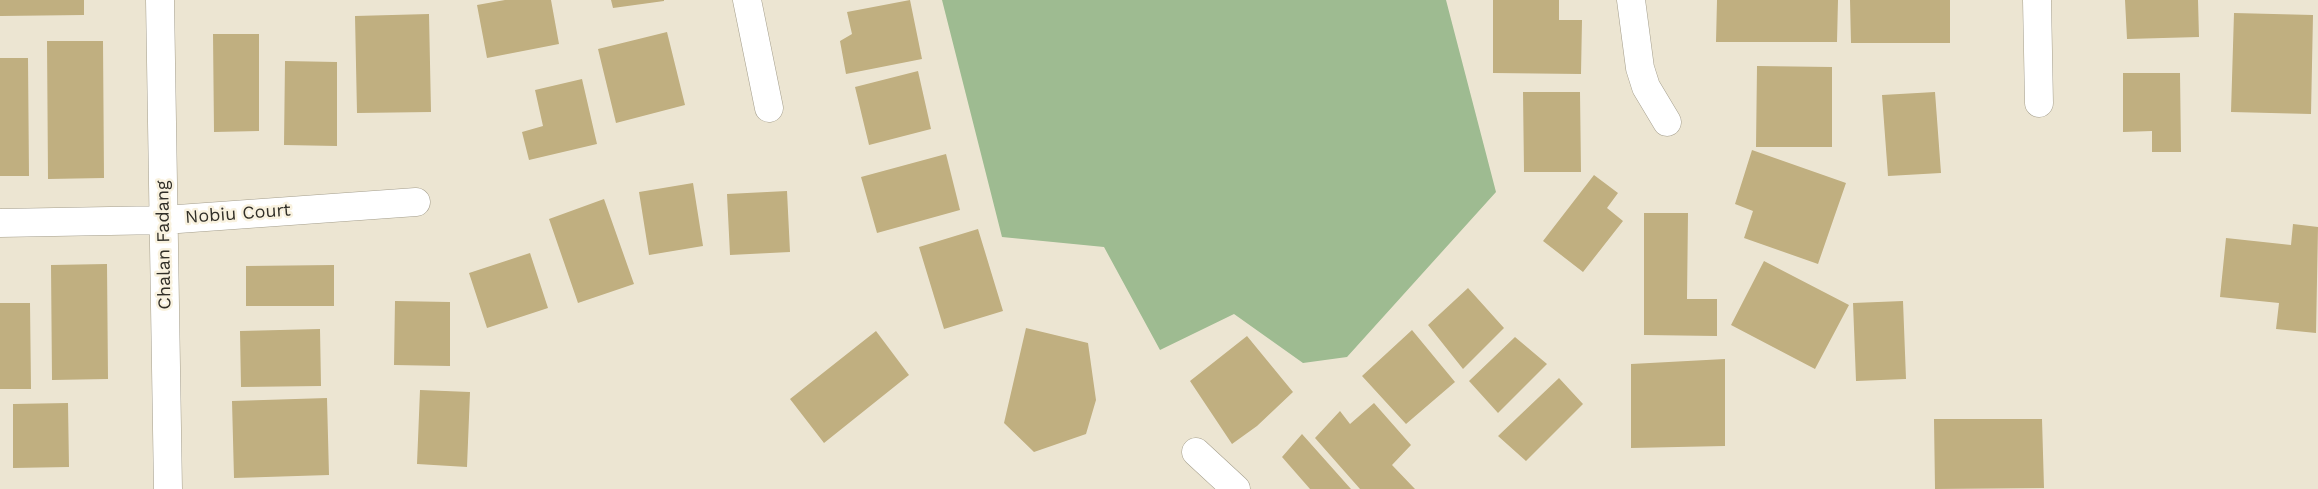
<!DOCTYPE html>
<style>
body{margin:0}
canvas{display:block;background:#ece5d2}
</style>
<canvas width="2318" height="489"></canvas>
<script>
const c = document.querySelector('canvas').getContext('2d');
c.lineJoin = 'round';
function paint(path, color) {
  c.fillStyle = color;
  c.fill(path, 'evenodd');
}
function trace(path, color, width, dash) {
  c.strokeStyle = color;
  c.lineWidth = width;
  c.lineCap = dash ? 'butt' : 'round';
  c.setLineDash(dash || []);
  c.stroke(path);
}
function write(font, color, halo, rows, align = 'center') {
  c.font = font + ' "Work Sans",sans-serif';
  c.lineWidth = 5;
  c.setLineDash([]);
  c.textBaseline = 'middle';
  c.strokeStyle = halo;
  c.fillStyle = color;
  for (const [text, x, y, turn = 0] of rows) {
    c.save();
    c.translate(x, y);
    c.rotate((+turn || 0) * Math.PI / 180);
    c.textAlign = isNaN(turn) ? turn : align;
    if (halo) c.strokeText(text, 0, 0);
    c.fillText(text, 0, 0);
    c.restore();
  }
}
paint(new Path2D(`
 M942,0H1446L1496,192L1347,357L1303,363L1234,314L1160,350L1104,247L1002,237Z`), '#9ebb91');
paint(new Path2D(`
 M0,0H84V15L0,16Z
 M505,0H551L559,44L487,58L477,5Z
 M611,0H664V1L613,8Z
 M910,0L922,59L846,74L840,41L852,34L847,12Z
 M1493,0H1559V20H1582L1581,74L1493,73Z
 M1717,0H1838L1837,42H1716Z
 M1850,0H1950V43H1851Z
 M2125,0H2198L2199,37L2127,39Z
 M2234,13L2313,15L2311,114L2231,112Z
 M429,14L431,112L357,113L355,16Z
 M667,32L685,105L616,123L598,49Z
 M213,34H259V131L214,132Z
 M47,41H103L104,178L48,179Z
 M0,58H28L29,176H0Z
 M285,61L337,62V146L284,145Z
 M1757,66L1832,67V147H1756Z
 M918,71L931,129L869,145L855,87Z
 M2123,73H2180L2181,152H2152V131L2123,132Z
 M582,79L597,144L529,160L522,132L543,126L535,90Z
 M1523,92H1580L1581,172H1524Z
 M1935,92L1941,173L1888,176L1882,95Z
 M1752,150L1846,183L1818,264L1744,238L1753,211L1735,204Z
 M946,154L960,210L877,233L861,177Z
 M1594,175L1618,193L1607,208L1623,221L1583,272L1543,241Z
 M693,183L703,246L649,255L639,192Z
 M787,191L790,252L730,255L727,194Z
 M604,199L634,284L578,303L549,219Z
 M1644,213H1688L1687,299H1717V336L1644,335Z
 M2293,224L2318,227L2316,333L2276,329L2279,303L2220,297L2226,238L2291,245Z
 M978,229L1003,311L944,329L919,247Z
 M530,253L548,308L487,328L469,273Z
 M1764,261L1849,305L1815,369L1731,325Z
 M107,264L108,379L52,380L51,265Z
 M334,265V306H246V266Z
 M1468,288L1504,328L1463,369L1428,325Z
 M395,301L450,302V366L394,365Z
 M1903,301L1906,379L1856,381L1853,303Z
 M0,303H30L31,389H0Z
 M1026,328L1088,343L1096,400L1086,434L1034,452L1004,423Z
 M320,329L321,386L241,387L240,331Z
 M1412,330L1455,382L1406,424L1362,376Z
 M876,331L909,375L824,443L790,399Z
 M1247,336L1293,392L1257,426L1232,444L1190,381Z
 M1515,337L1547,364L1498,413L1469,381Z
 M1725,359V446L1631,448V364Z
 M1559,378L1583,404L1526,461L1498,436Z
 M420,390L470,392L467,467L417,464Z
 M327,398L329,475L234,478L232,401Z
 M68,403L69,467L13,468V404Z
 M1374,403L1411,445L1392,465L1415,489H1360L1315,438L1340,411L1350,424Z
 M1934,419H2042L2044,488L1935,489Z
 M1302,434L1351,489H1310L1282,457Z`), '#c0af80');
const minor = new Path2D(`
 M160,0L168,489
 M747,0L769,108
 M1631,0L1640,68L1646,87L1667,122
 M2037,0L2039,103
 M0,223L164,220L416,202
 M1196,452L1236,489`);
trace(minor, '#a49e8c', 29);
trace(minor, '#fff', 28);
write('18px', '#312f28', '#f9f2df', [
 ["Nobiu Court",238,214,-4],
 ["Chalan Fadang",164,245,-91]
]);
</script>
